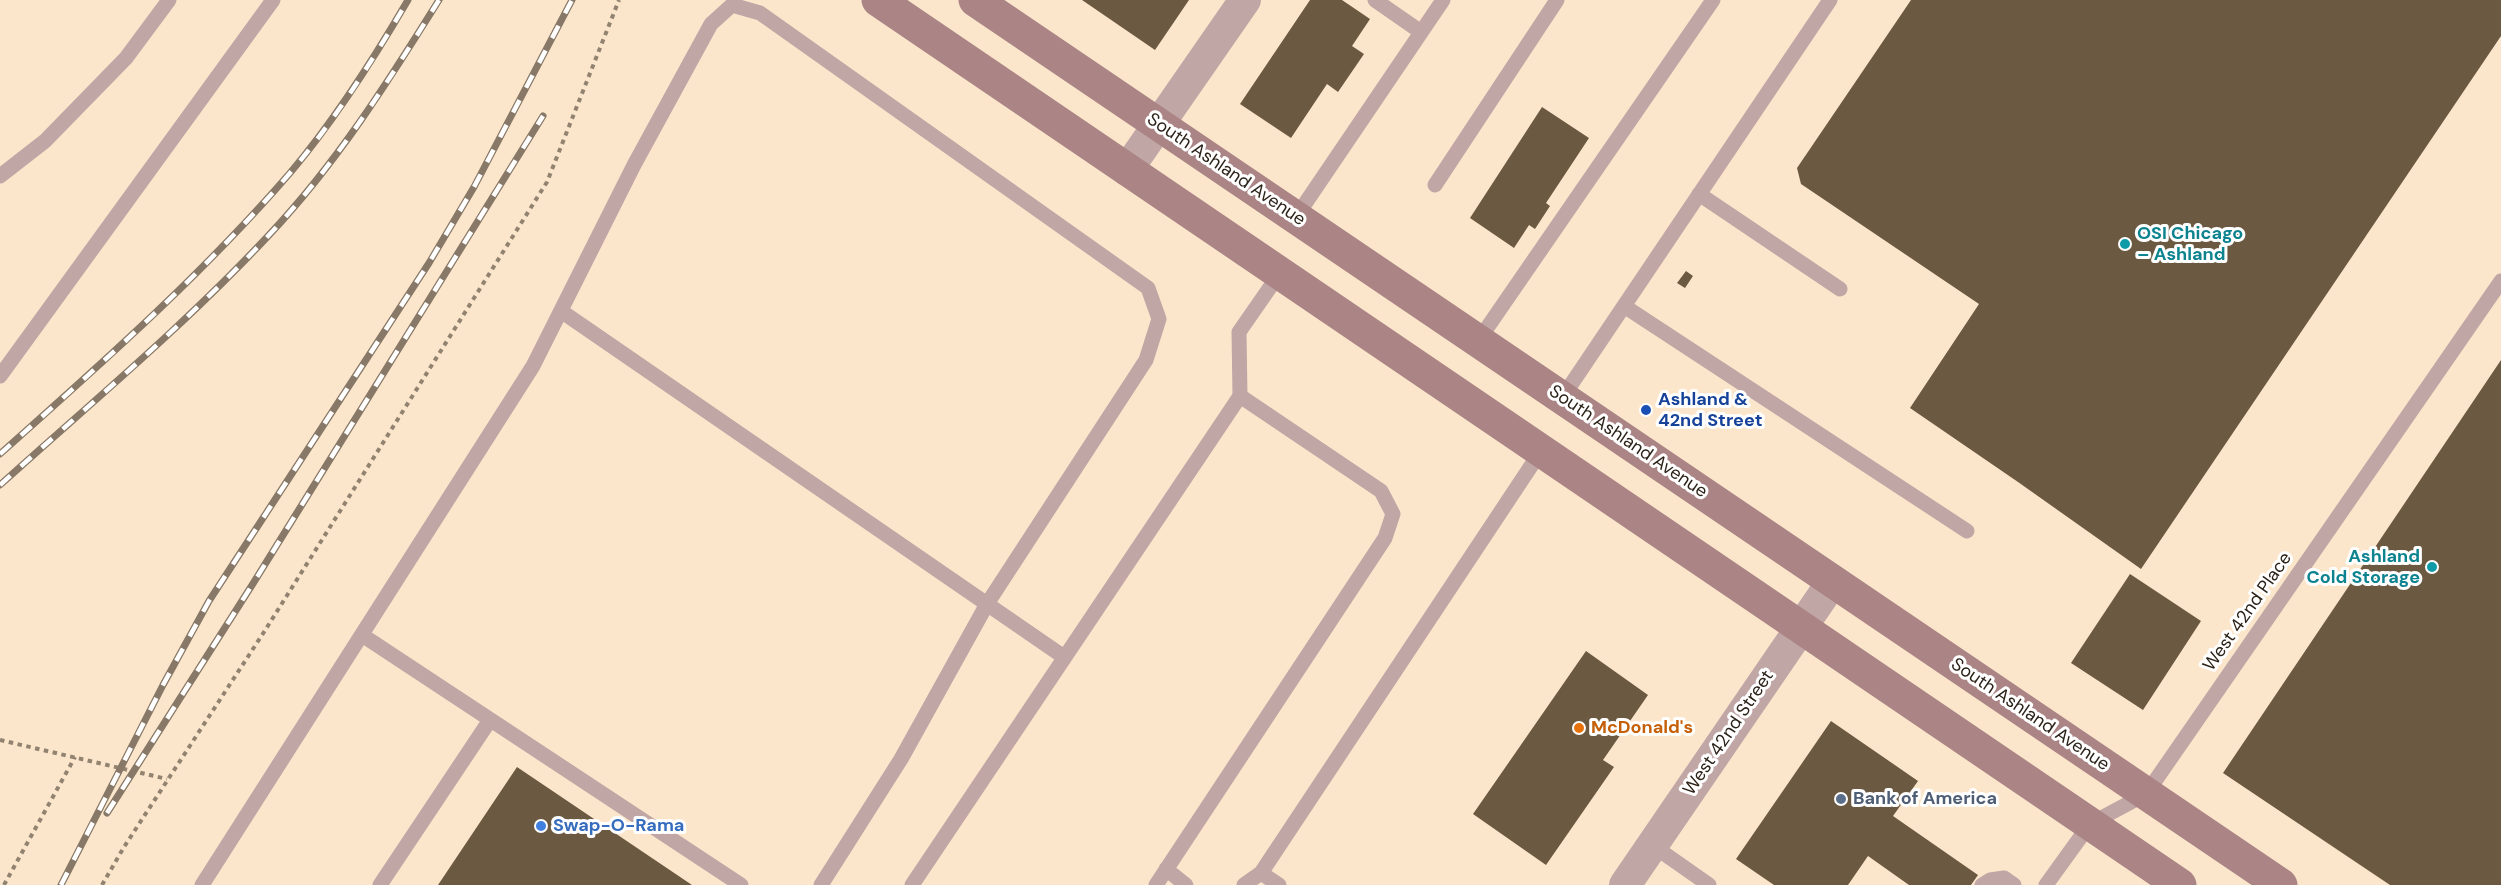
<!DOCTYPE html>
<meta charset="utf-8">
<style>
body{margin:0}
canvas{display:block;background:#fce6cb}
</style>
<canvas width="2501" height="885"></canvas>
<script>
const c = document.querySelector('canvas').getContext('2d');
c.lineJoin = 'round';
function paint(path, color) {
  c.fillStyle = color;
  c.fill(path, 'evenodd');
}
function trace(path, color, width, dash) {
  c.strokeStyle = color;
  c.lineWidth = width;
  c.lineCap = dash ? 'butt' : 'round';
  c.setLineDash(dash || []);
  c.stroke(path);
}
function write(font, color, halo, rows, align = 'center') {
  c.font = font + ' "DM Sans",sans-serif';
  c.lineWidth = 6;
  c.setLineDash([]);
  c.textBaseline = 'middle';
  c.strokeStyle = halo;
  c.fillStyle = color;
  for (const [text, x, y, turn = 0] of rows) {
    c.save();
    c.translate(x, y);
    c.rotate((+turn || 0) * Math.PI / 180);
    c.textAlign = isNaN(turn) ? turn : align;
    if (halo) c.strokeText(text, 0, 0);
    c.fillText(text, 0, 0);
    c.restore();
  }
}
paint(new Path2D(`
 M1082,0H1189L1155,50Z
 M1310,0H1342L1370,19L1352,46L1364,54L1338,92L1327,84L1291,138L1240,104Z
 M1911,0H2501V36L2141,569L2018,482L1910,408L1979,304L1801,184L1797,168Z
 M1542,107L1589,138L1546,203L1550,206L1535,229L1529,225L1514,248L1470,218Z
 M1686,271L1693,276L1685,288L1677,283Z
 M2501,360V885H2390L2223,773Z
 M2130,574L2201,621L2143,710L2071,663Z
 M1586,651L1648,695L1603,760L1614,767L1546,865L1473,814Z
 M1831,721L1918,781L1893,816L1978,875L1971,885H1909L1868,856L1848,885H1774L1736,859Z
 M517,767L692,885H438Z`), '#6c5941');
trace(new Path2D(`
 M0,740L167,779
 M4,885L75,757
 M102,885L124,847L264,632L547,182L619,0`), '#928371', 4, [4.5, 4.5]);
trace(new Path2D(`
 M1375,0L1421,32
 M0,176L45,141L126,58L169,0
 M1435,185L1557,0
 M1699,194L1840,289
 M1296,217L1443,0
 M1624,306L1967,531
 M561,311L1064,657
 M1478,341L1713,0
 M0,376L273,0
 M1240,396L1239,332L1280,273
 M1562,398L1830,0
 M362,635L741,885
 M1652,845L1709,885
 M1166,869L1186,885
 M1261,873L1279,885
 M202,885L533,366L634,165L711,24L732,5L760,13L1148,288L1159,319L1146,360L987,604L901,759L821,885
 M380,885L490,720
 M912,885L1240,396L1381,491L1393,514L1385,538L1156,885
 M1244,885L1261,873L1541,451
 M1982,885L1990,880L2004,878L2014,885
 M2046,885L2090,824L2146,794L2501,281`), '#c1a6a6', 15);
trace(new Path2D(`
 M1127,170L1245,0
 M1625,885L1833,581`), '#c1a6a6', 32);
trace(new Path2D(`
 M878,0L2180,885
 M975,0L2281,885`), '#ab8586', 33);
const rail = new Path2D(`
 M0,454C101,364 202,275 290,173C335,120 373,60 408,0
 M0,485C91,403 186,324 269,235C336,164 388,82 439,0
 M107,813L254,582L543,116
 M61,885L163,685L209,601L429,263L474,187L572,0`);
trace(rail, '#877867', 7);
trace(rail, '#fff', 4.5, [14]);
for (const [x, y, r, color] of [
 [2125,244,6,"#0f9aa8"],
 [1646,410,6,"#1a4fb4"],
 [2432,567,6,"#0f9aa8"],
 [1579,728,6,"#e8710a"],
 [1841,799,6,"#5c6f8a"],
 [541,826,6,"#3f7fe0"]
]) {
  const dot = new Path2D();
  dot.arc(x, y, r, 0, 2 * Math.PI);
  c.fillStyle = color;
  c.fill(dot);
  trace(dot, '#fff', 2);
}
write('18px', '#2b2218', '#fff', [
 ["South Ashland Avenue",1226,170,34],
 ["South Ashland Avenue",1628,442,34],
 ["West 42nd Place",2248,612,-55],
 ["South Ashland Avenue",2030,715,34],
 ["West 42nd Street",1729,733,-56]
]);
write('bold 18px', '#0d838f', '#fff', [
 ["OSI Chicago",2137,234],
 ["– Ashland",2137,255],
 ["Ashland",2420,557,"right"],
 ["Cold Storage",2420,578,"right"]
], 'left');
write('bold 18px', '#164399', '#fff', [
 ["Ashland &",1658,400],
 ["42nd Street",1658,421]
], 'left');
write('bold 18px', '#c56008', '#fff', [
 ["McDonald's",1591,728]
], 'left');
write('bold 18px', '#4e5e75', '#fff', [
 ["Bank of America",1853,799]
], 'left');
write('bold 18px', '#366cbe', '#fff', [
 ["Swap-O-Rama",553,826]
], 'left');
</script>
